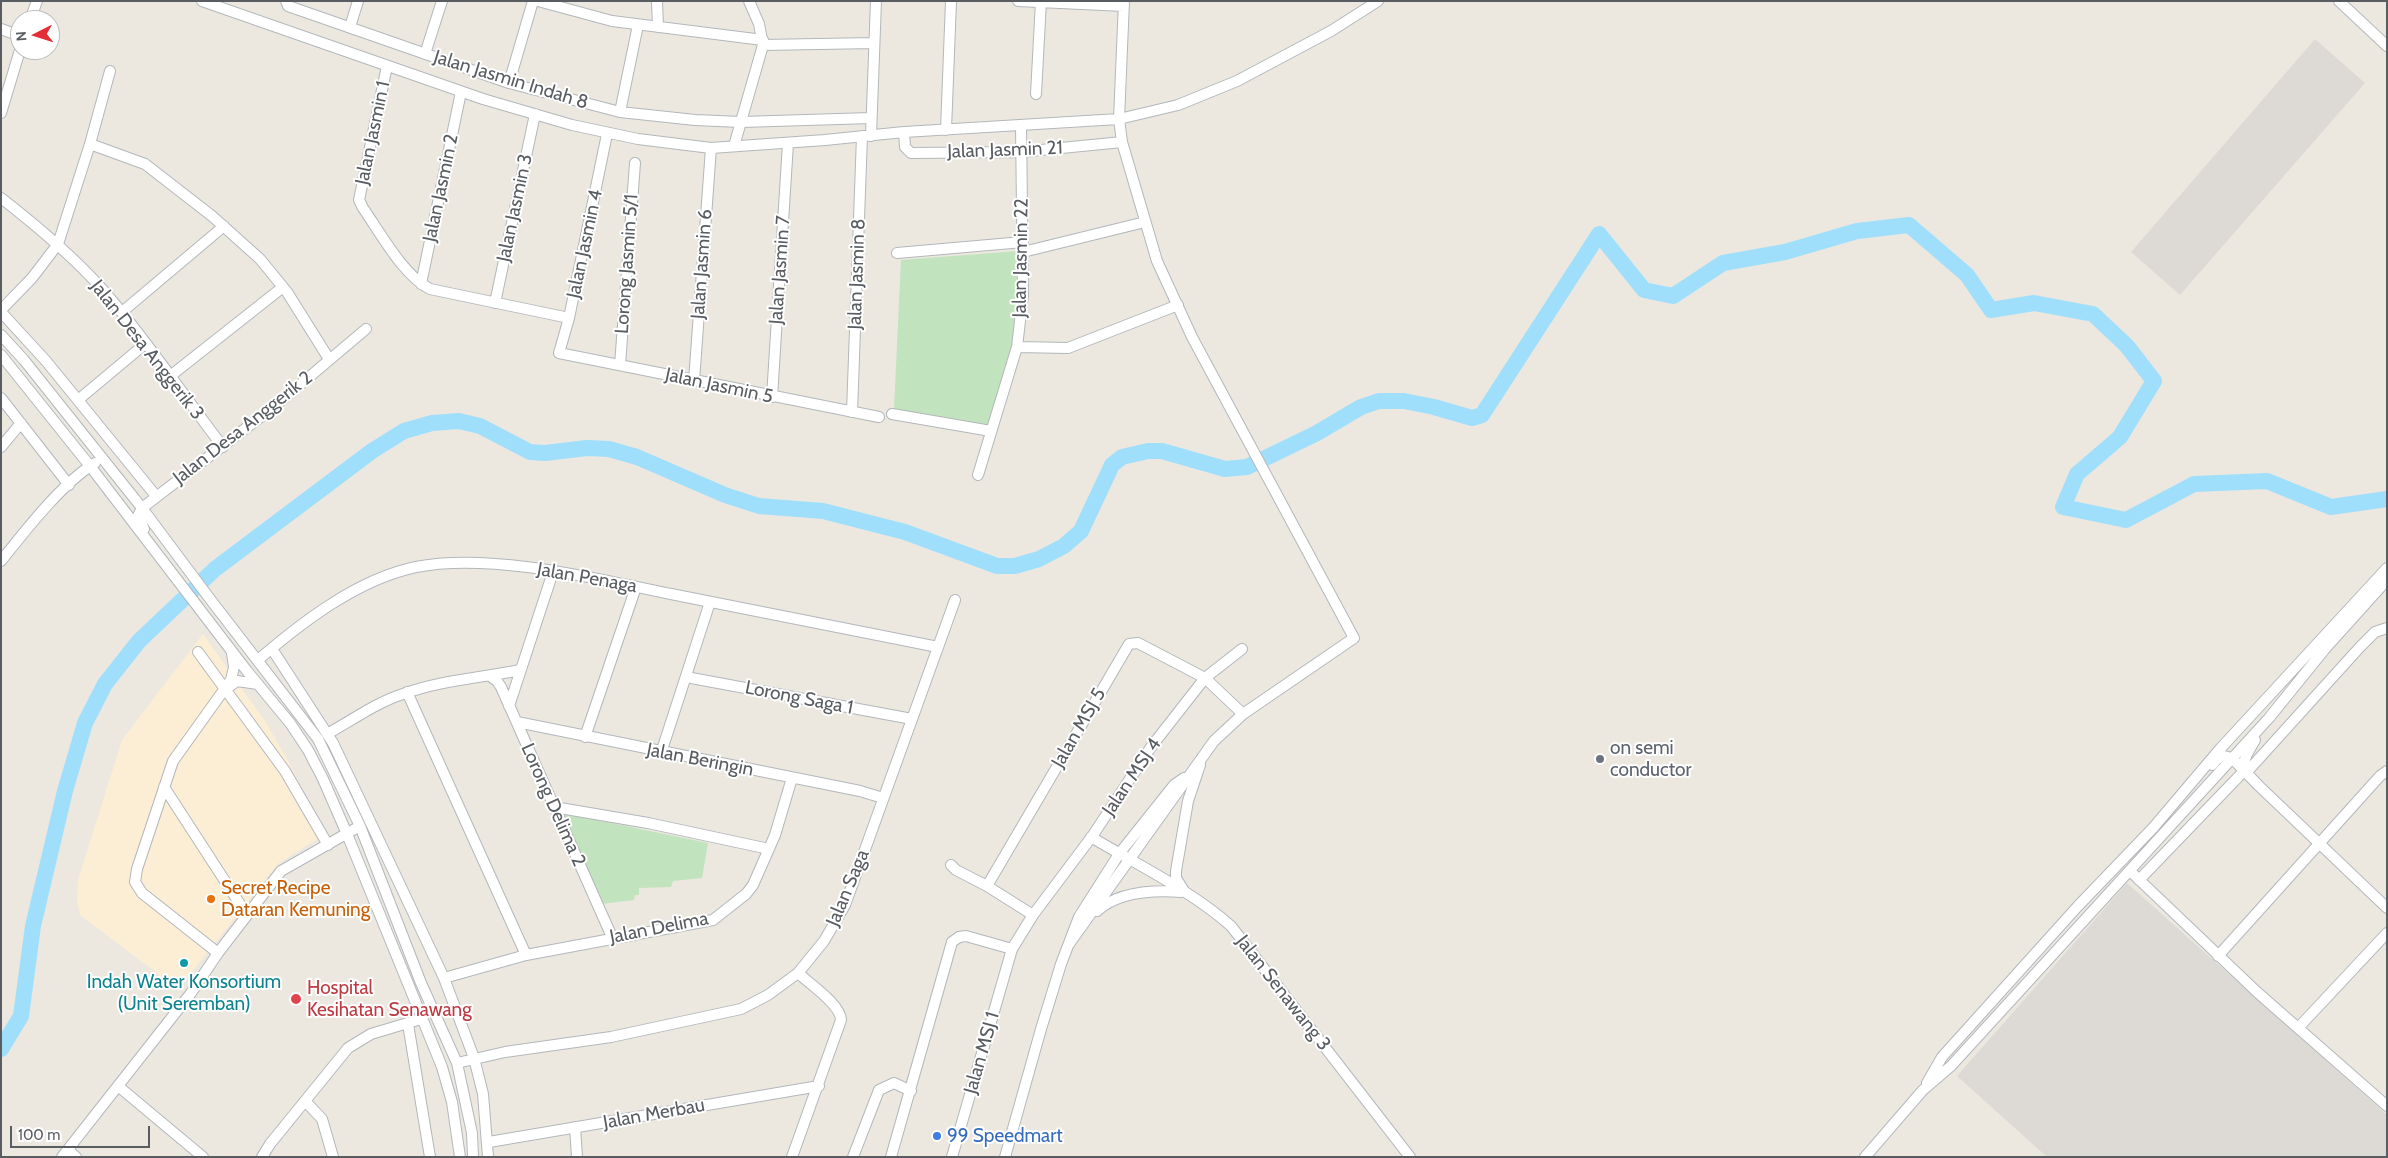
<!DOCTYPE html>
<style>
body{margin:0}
#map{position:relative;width:2388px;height:1158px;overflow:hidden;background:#ece8e0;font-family:Cabin,sans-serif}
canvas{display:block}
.frame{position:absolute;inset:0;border:2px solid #595d61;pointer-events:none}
.north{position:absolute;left:10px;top:10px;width:50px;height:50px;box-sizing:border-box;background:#fff;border:1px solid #bdbec0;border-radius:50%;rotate:265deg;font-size:14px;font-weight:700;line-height:20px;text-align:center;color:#595d61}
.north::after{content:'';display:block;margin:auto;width:18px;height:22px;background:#e32e37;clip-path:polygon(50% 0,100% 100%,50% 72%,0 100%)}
.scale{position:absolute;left:10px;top:1126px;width:140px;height:22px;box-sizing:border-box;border:2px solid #595d61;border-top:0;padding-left:6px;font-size:15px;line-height:18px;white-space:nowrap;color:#595d61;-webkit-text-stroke:4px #fff;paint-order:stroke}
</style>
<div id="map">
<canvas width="2388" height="1158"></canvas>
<div class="frame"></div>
<div class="north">N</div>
<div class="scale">100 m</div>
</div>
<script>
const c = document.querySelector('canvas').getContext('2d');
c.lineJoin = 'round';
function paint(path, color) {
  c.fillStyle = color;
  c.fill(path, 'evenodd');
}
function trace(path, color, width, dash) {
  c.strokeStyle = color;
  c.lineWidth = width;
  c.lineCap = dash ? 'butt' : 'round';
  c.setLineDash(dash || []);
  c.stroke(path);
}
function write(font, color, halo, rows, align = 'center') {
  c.font = font + ' Cabin,sans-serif';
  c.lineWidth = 4;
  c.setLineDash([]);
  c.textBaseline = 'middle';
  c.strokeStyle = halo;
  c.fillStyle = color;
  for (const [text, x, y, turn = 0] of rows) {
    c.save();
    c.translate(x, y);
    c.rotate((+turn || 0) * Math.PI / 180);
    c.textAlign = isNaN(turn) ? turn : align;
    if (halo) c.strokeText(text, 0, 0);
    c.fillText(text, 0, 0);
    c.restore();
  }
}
paint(new Path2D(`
 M203,634L265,721L288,761L325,834L279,863L178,989L80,915L77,900L78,880L122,740Z`), '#fceed4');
paint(new Path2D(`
 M2315,39L2365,83L2180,295L2131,252Z
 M2127,883L2387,1115V1157H2047L1957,1076Z`), '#dddad5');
paint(new Path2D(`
 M1018,251L1013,344L989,426L894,409L901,260Z
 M558,812L708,843L702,878L673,881L671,887L639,888V895H635L634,900L601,904Z`), '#c1e3bd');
trace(new Path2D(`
 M1,1049L21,1016L33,926L65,791L85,723L105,684L139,641L215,569L372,451L404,431L432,423L459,421L480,426L530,452L545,453L587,448L609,449L637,457L725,495L759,506L823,511L905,532L997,566H1015L1039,559L1064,546L1081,531L1112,465L1122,457L1148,451H1162L1225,469L1247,467L1317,433L1361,407L1379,401H1404L1434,407L1472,418L1482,415L1599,234L1644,290L1673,296L1723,263L1785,252L1857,231L1909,225L1967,275L1991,310L2034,303L2093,314L2127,346L2154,381L2120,437L2077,474L2063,507L2126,520L2194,484L2267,481L2331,507L2387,499`), '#9fdffc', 16);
const minor = new Path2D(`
 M202,1L483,99L572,125L638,139L711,148L825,140L904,132L1119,119L1178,105L1237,81L1331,31L1378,1
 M286,1L288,6L509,83L620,112L695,120L741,122L871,118
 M538,1L612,21L763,40
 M657,1L658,27
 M1018,1L1124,6
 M2339,1L2387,46
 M30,20L37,1
 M350,27L358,1
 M1,29L20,36
 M763,45L874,43
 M425,54L442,1
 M387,66L359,200L363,208C381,234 403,275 430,289L569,318
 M509,83L533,1
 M1036,94L1041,1
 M620,112L638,25
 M1,113L20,50
 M946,130L951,1
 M904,132L905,147L911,153L1021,152L1122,142
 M607,134L569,318L559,353L879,417
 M871,136L876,1
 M90,144L145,164L212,216L260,259L287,292L329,359
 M734,146L763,45L759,24L749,1
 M1,198C37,226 72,255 103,290C146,339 183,395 223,447
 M1023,252L1145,222
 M897,253L1023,242
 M421,284L461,92
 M495,303L535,114
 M1,310L32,278L58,244L90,144L110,71
 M1,312L46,361L156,496
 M122,312L224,226
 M1,335L24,360L142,508L210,599L318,739L360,826L421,983L457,1063L472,1133L473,1157
 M1017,347L1068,348L1178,305
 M1,355L90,466L247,671L290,723L308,750L323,779L347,834L442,1067L452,1102L460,1157
 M620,365L635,163
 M169,377L283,287
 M694,381L711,148
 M772,397L788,143
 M1,398L69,485
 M78,400L145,344
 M852,412L862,136
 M892,414L991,431
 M1,447L21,423
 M978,475L1017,347L1023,295L1021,125
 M144,529L138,516L142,508L276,405L366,329
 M1,561C25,531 62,483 95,463
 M272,649L333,743L444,978L474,1058L483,1094L488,1157
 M198,652L285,771L328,845
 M258,660C302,622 358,579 416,567C489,552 598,579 671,594C760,612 849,630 938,647
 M490,676L497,681L501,687L612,937
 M686,677L912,719
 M226,689L237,681L258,684
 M407,692L526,955
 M509,706L553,572
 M517,722L860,791L883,798
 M327,734C351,721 377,702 403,694C441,680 481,678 520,670
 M585,737L636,587
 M661,753L710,602
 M2212,765L2217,759L2224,756L2232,758L2259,786L2387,908
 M2242,768L2247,754L2255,740
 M2246,773L2360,647L2375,632L2387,628
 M164,787L247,915
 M554,807L648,823L769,849
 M1091,837C1138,865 1190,890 1231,926L1410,1157
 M951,865L956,870L987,886L1033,915
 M2130,871L2257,992L2387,1106
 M2139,880L2244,771
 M987,886L1129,644L1138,643L1205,678L1243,714
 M1184,891L1176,878V871L1188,801L1200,765
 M1097,911C1118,892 1153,890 1181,892
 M1069,944L1214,741L1243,714L1354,638L1192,337L1157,261L1122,142L1119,119L1124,1
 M218,953L142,893L135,882L137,869L173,761L231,680L234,667L232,653
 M2218,956L2380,776L2387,771
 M444,978L526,955L713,920L746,894L753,885L775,835L792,778
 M408,1024L430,1157
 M2299,1027L2387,933
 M457,1063L505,1052L611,1037L741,1009L768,995L798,973L824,941L845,905L955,600
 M1927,1083L1942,1057L2078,906L2153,828L2220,749L2387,568
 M118,1086L203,1157
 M306,1102L322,1119L333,1157
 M575,1127L577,1157
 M489,1142L819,1086
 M68,1150L76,1157
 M62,1157L191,993L218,953L281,871L360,826
 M262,1157L270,1144L348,1048L371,1034L421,1019
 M792,1157L841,1020C841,1005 810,984 798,973
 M853,1157L879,1090L894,1083L911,1091
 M891,1157L952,942L959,937L966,936L1012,949
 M952,1157L1012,949L1033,915L1093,835L1151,747L1205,678L1242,649
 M1005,1157L1041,1029L1061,964L1079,917L1119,854L1174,785L1184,778
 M1865,1157L1923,1090L1951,1066L2269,718L2324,650L2387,580`);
trace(minor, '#b3b7bb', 12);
trace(minor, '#fff', 10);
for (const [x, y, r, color] of [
 [1600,759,5,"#6b7280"],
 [211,899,5,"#e8710a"],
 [184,963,5,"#0f9aa8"],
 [296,999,6,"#e0444e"],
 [937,1136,5,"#3f7fe0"]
]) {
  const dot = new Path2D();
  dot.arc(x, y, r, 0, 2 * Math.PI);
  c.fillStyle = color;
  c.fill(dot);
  trace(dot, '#fff', 2);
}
write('19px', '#595d61', '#fff', [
 ["Jalan Jasmin Indah 8",511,80,17],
 ["Jalan Jasmin 1",373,133,-78],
 ["Jalan Jasmin 21",1005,150,-2],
 ["Jalan Jasmin 2",441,188,-78],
 ["Jalan Jasmin 3",515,208,-78],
 ["Jalan Jasmin 4",585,244,-78],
 ["Jalan Jasmin 22",1021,258,-89],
 ["Lorong Jasmin 5/1",627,264,-86],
 ["Jalan Jasmin 6",702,264,-86],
 ["Jalan Jasmin 7",780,270,-86],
 ["Jalan Jasmin 8",857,274,-88],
 ["Jalan Desa Anggerik 3",147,350,52],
 ["Jalan Jasmin 5",719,386,12],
 ["Jalan Desa Anggerik 2",243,428,-38],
 ["Jalan Penaga",587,578,10],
 ["Lorong Saga 1",799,698,11],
 ["Jalan MSJ 5",1079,728,-60],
 ["Jalan Beringin",700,760,11],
 ["Jalan MSJ 4",1132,777,-56],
 ["Lorong Delima 2",553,805,66],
 ["Jalan Saga",848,888,-67],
 ["Jalan Delima",659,928,-11],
 ["Jalan Senawang 3",1283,993,52],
 ["Jalan MSJ 1",982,1053,-74],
 ["Jalan Merbau",654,1114,-10]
]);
write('19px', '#5b616d', '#fff', [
 ["on semi",1610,748],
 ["conductor",1610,770]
], 'left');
write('19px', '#c56008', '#fff', [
 ["Secret Recipe",221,888],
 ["Dataran Kemuning",221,910]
], 'left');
write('19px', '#0d838f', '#fff', [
 ["Indah Water Konsortium",184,982],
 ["(Unit Seremban)",184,1004]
]);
write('19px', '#be3a42', '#fff', [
 ["Hospital",307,988],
 ["Kesihatan Senawang",307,1010]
], 'left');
write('19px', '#366cbe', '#fff', [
 ["99 Speedmart",947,1136]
], 'left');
</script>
